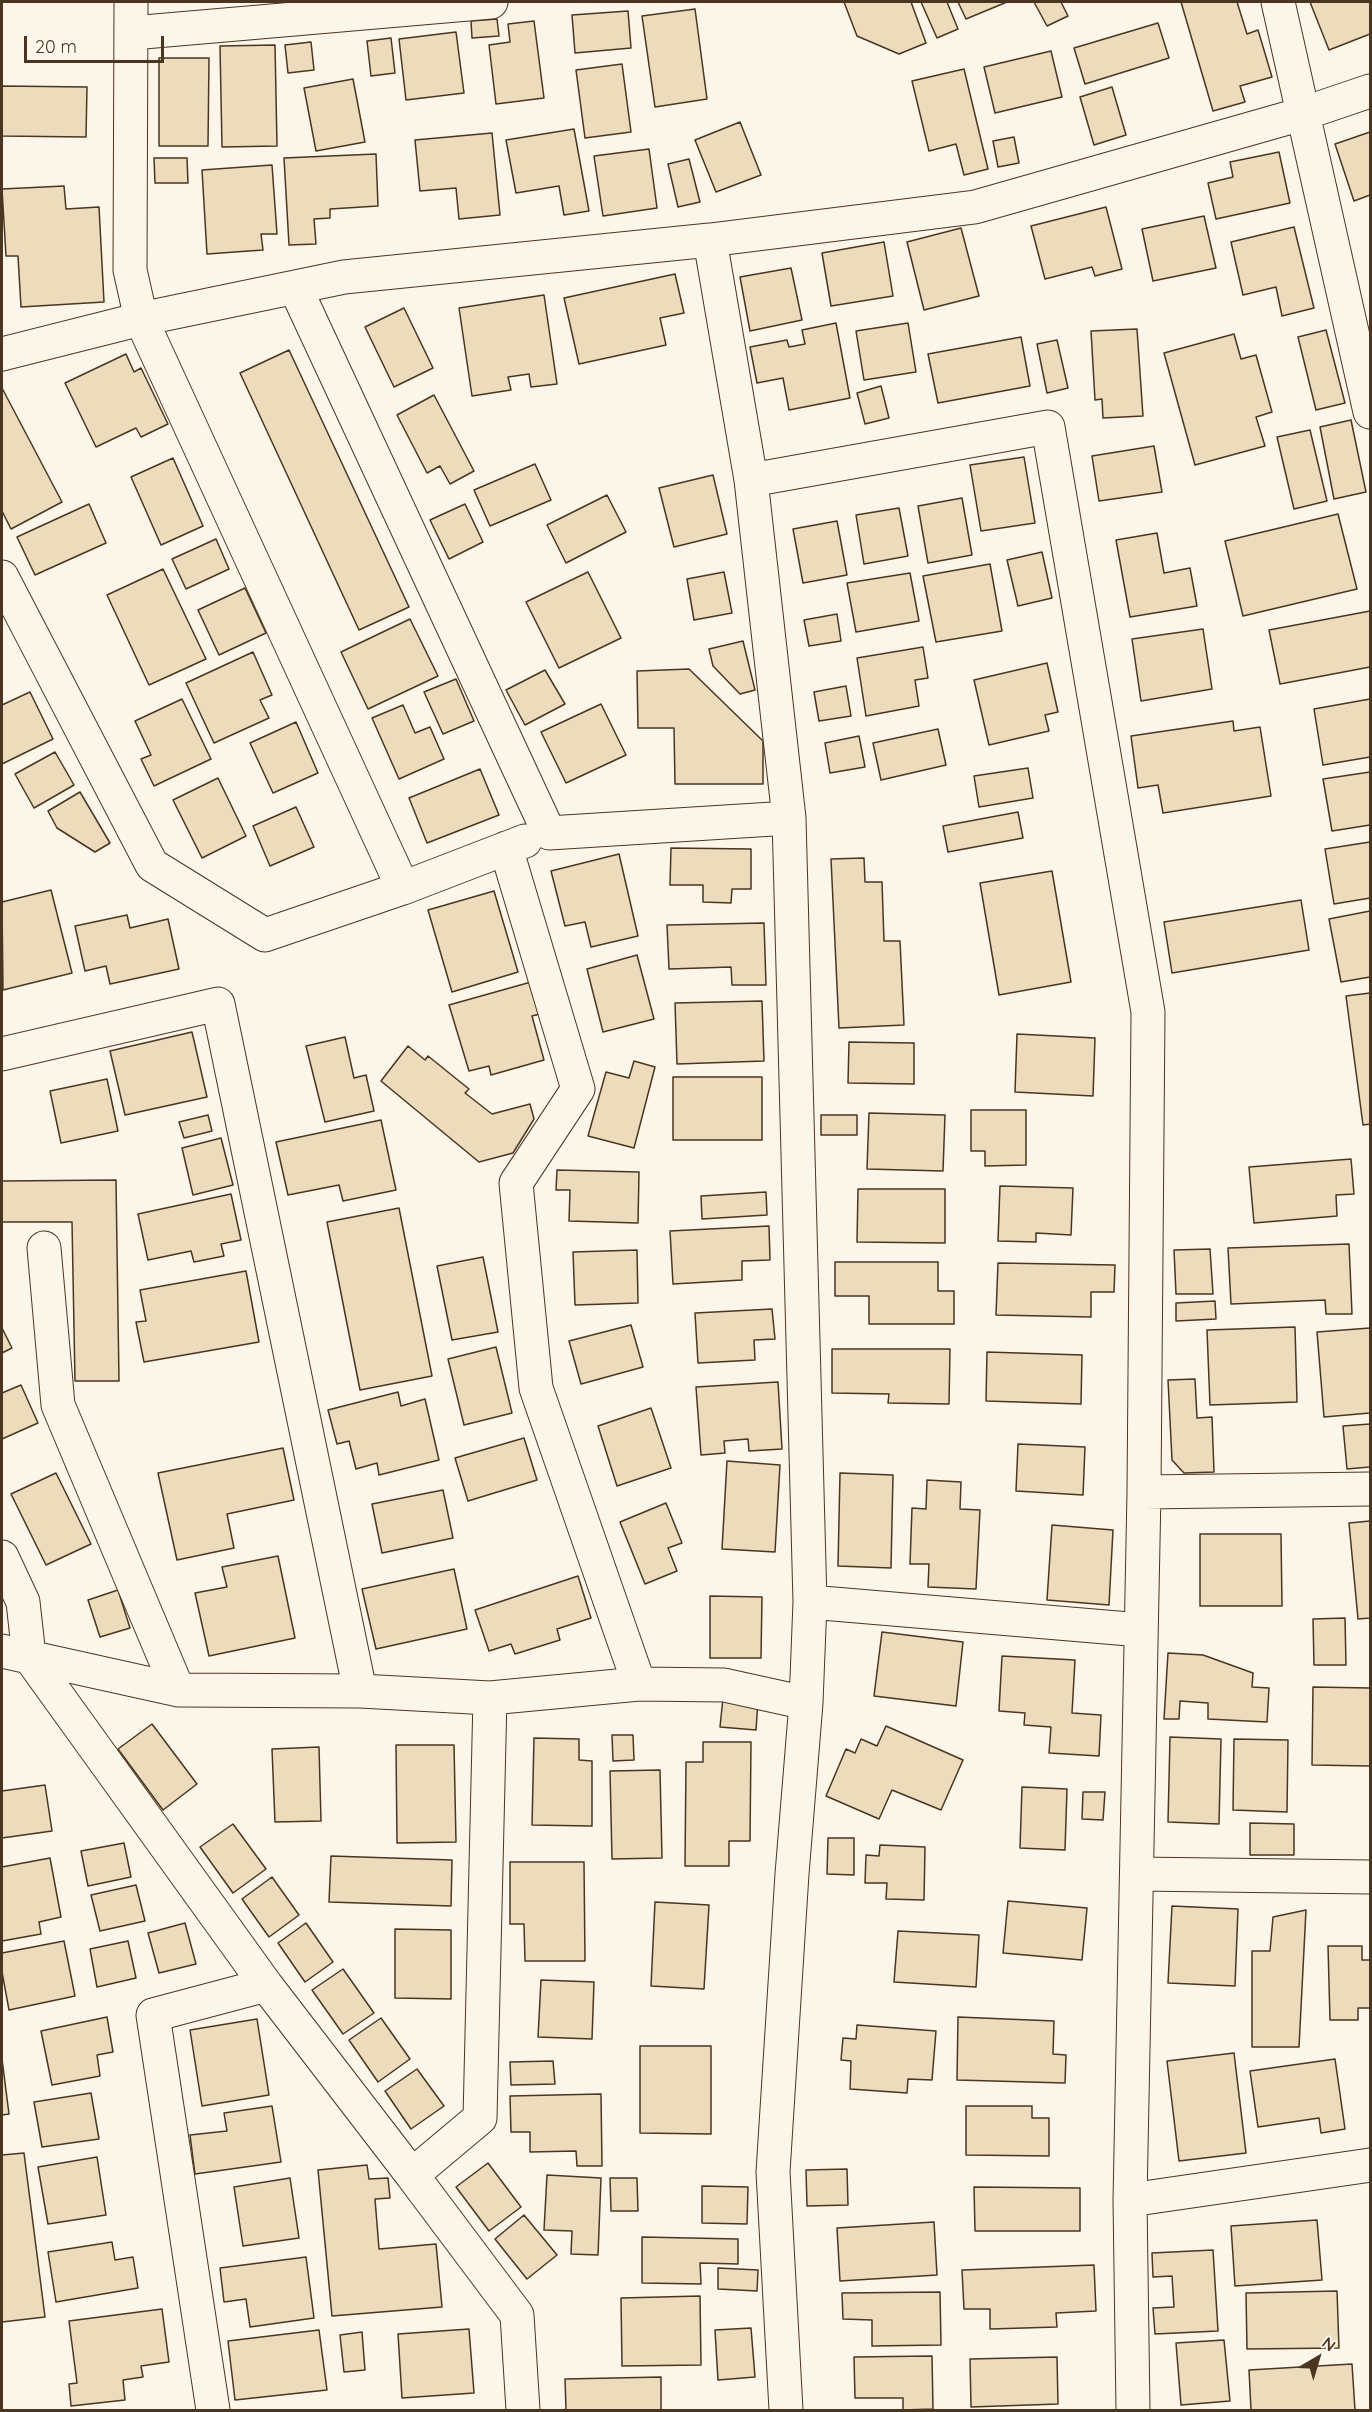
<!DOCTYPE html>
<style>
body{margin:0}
#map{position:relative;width:1372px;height:2412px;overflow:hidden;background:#fbf6e9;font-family:Quicksand,sans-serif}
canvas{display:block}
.frame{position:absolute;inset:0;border:3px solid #4a3520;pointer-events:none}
.north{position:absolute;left:1288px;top:2328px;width:60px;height:60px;-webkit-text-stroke:4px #fbf6e9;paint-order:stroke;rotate:38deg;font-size:16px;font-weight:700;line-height:24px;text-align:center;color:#4a3520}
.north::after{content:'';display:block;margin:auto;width:21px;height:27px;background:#4a3520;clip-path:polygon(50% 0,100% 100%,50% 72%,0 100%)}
.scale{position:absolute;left:24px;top:36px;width:140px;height:27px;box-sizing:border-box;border:3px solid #4a3520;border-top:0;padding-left:8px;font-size:18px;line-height:21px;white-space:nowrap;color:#4a3520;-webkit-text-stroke:4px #fbf6e9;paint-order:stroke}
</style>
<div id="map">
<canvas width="1372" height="2412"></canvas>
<div class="frame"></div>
<div class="north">N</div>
<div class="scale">20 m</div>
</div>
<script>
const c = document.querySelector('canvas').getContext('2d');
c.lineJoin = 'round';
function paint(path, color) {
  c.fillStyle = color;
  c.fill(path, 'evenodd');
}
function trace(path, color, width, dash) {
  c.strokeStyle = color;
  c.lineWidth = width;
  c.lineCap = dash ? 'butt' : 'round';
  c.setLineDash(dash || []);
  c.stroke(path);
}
const building = new Path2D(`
 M844,2H911L926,43L899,54L857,36Z
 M921,2H947L958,29L937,38Z
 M958,2H1007L966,19Z
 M1034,2H1061L1068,16L1047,26Z
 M1181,2H1237L1247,34L1258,30L1272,77L1240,86L1245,102L1213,111Z
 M1310,2H1370V34L1329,50Z
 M695,9L707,99L655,107L642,16Z
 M628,11L631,48L575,53L572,15Z
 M497,19L499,36L472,38L471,21Z
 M534,21L544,98L496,104L489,45L510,42L508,24Z
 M1158,23L1169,58L1085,84L1074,48Z
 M456,32L464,93L406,100L399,39Z
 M391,38L395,73L371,76L367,41Z
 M311,42L314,70L288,73L285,45Z
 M275,45L277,146L222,147L220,46Z
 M1051,51L1062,97L995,113L984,67Z
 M159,58H209L208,146H159Z
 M622,64L631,132L585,138L576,70Z
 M964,69L988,169L964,175L956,144L929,151L912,81Z
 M353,79L365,142L316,151L304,88Z
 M2,86L87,87L86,137L2,136Z
 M1112,87L1126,135L1094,145L1080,97Z
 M740,122L761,175L716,192L695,140Z
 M574,129L589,211L564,215L559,186L516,193L506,140Z
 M1370,132V195L1354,201L1335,144Z
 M492,133L500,215L459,219L456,188L420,191L415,140Z
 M1014,137L1019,163L998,167L993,141Z
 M649,149L657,208L603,216L594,156Z
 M1279,152L1290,203L1216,219L1208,183L1233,177L1230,162Z
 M376,154L378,206L330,209V218L314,219L316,244L289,245L284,158Z
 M154,158H187L188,183H155Z
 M689,159L700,202L678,207L668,164Z
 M272,165L277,234H261L263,250L207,254L202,170Z
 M64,186L66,209L99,207L104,302L21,307L18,256H6L2,189Z
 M1106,207L1122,269L1095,276L1092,267L1045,279L1031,226Z
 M1204,216L1216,268L1153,281L1142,229Z
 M1294,227L1314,308L1282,316L1276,287L1243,295L1231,242Z
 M961,228L979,296L924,310L907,242Z
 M884,242L893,296L831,306L822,253Z
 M791,268L802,320L750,331L740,277Z
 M675,274L684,313L660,318L666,345L579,364L564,298Z
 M544,295L557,384L531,387L529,374L508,377L511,390L472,396L459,308Z
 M404,308L433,368L394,387L365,327Z
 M836,323L850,398L789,410L783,378L757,383L750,347L787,340L789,347L805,344L802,330Z
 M908,323L916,372L864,380L856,331Z
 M1137,329L1143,416L1103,418L1102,399L1095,400L1091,331Z
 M1326,330L1345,403L1316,410L1298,337Z
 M1234,334L1241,359L1256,355L1272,412L1256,417L1265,446L1195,465L1164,353Z
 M1021,337L1030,386L938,403L928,354Z
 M1057,340L1068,388L1047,393L1037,344Z
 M289,350L409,607L359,630L240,373Z
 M126,354L134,372L141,368L168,424L141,437L136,428L96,447L65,383Z
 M881,386L889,418L865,424L857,393Z
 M2,388L62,502L11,529L2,511Z
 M434,395L474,471L450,484L440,466L427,473L397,415Z
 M1351,420L1366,492L1334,499L1320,427Z
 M1310,430L1327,501L1294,509L1277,437Z
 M1154,446L1162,492L1099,501L1092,456Z
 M1024,457L1035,523L981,531L970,465Z
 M173,458L203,526L161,545L131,477Z
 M535,464L551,500L490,526L474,490Z
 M713,475L727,534L674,547L659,488Z
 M607,495L626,532L566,563L547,525Z
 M962,498L972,555L928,563L918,506Z
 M89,504L106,543L35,575L17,537Z
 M465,504L483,542L449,559L430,520Z
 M899,508L908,556L864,564L856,515Z
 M1338,514L1357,589L1243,616L1225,541Z
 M837,521L847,575L803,583L793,529Z
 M1157,533L1164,573L1190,568L1197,606L1130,617L1116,540Z
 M216,539L229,569L186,589L172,559Z
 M1042,552L1052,598L1018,606L1007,560Z
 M990,564L1002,631L936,642L923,576Z
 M163,569L206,659L149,685L107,595Z
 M588,572L621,638L559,668L526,602Z
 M724,572L732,613L694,620L687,579Z
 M910,573L919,621L856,632L847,583Z
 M245,588L266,633L219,655L198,610Z
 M1370,611V667L1280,684L1269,630Z
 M837,614L841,641L809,646L804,620Z
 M410,619L438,676L368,709L341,652Z
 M1203,629L1212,689L1141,701L1132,639Z
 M743,641L755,690L740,694L713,666L709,649Z
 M923,647L928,678L915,680L919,706L866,716L857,658Z
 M253,652L272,695L260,700L269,718L214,743L186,683Z
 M1047,663L1058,712L1045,715L1049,731L989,745L974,680Z
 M689,669L763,741V784H675L674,728H638L637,671Z
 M545,670L565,704L525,725L506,690Z
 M456,679L474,721L443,734L424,692Z
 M846,686L851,716L819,721L814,692Z
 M30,692L53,739L2,764V705Z
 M182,699L211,759L154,786L141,759L151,755L135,721Z
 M1370,699V757L1323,765L1314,709Z
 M601,704L626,755L566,783L541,732Z
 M403,705L415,733L430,727L444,759L399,779L372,718Z
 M1233,721L1234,731L1260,727L1271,796L1163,813L1158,785L1138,788L1131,736Z
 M296,722L318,773L273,793L250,743Z
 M938,729L946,765L881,780L873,743Z
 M859,736L865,767L830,773L825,743Z
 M55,752L74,785L34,808L15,774Z
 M1028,768L1033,798L979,807L974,776Z
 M480,769L499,815L427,843L409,798Z
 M1370,772V825L1332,831L1323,779Z
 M218,778L246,836L202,858L173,800Z
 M80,792L110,843L95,852L57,828L48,811Z
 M296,807L314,847L270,866L253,826Z
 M1018,812L1023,838L948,852L943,826Z
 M1370,842V898L1334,904L1325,849Z
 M671,848L751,849V889H732L731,903L703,902V885H670Z
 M619,854L638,936L591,947L585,922L565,926L551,871Z
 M864,858L865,882H882L884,941H900L904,1025L839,1028L831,859Z
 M1052,871L1071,982L999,995L980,883Z
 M51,890L72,973L3,990L2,902Z
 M494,891L518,972L452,992L428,910Z
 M1301,900L1309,950L1172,973L1164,922Z
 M1370,911V977L1341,982L1329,919Z
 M127,915L130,928L168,919L179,969L110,984L106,966L85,971L75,926Z
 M764,923L766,985H732L731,967L669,969L667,925Z
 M637,955L654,1019L603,1032L587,969Z
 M531,982L540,1014L532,1016L544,1060L491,1075L489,1066L469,1071L449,1005Z
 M1370,993V1124L1363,1125L1346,996Z
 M762,1001L764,1061L677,1064L675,1003Z
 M192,1032L207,1097L125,1115L110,1051Z
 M1017,1034L1095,1038L1093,1096L1015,1092Z
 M345,1037L354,1078L366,1075L374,1111L325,1122L306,1046Z
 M849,1042L914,1043V1084L848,1083Z
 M408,1046L425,1060L428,1056L469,1089L465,1093L492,1114L530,1104L534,1119L513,1153L479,1162L381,1081Z
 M634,1061L655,1067L634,1148L588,1136L606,1072L629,1078Z
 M673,1077H762V1140H673Z
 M107,1079L118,1131L61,1143L50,1091Z
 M971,1110H1026V1165L985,1166V1151H971Z
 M869,1113L945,1115L943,1171L867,1169Z
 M208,1115L212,1131L184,1138L179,1122Z
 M821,1115H857V1135H821Z
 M381,1120L396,1190L343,1201L339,1185L288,1195L276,1142Z
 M221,1138L233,1185L193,1195L182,1148Z
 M1351,1159L1354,1194L1336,1195L1337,1216L1254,1223L1249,1167Z
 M557,1170L639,1172L638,1223L569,1221L570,1190H556Z
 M116,1180L119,1381H75L72,1222H2V1181Z
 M1000,1186L1073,1188L1071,1235L1036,1233V1242L998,1241Z
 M858,1189H945V1243L857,1242Z
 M766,1192L767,1215L702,1219L701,1196Z
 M231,1194L241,1240L221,1244L224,1256L194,1262L191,1251L148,1260L138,1214Z
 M399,1208L432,1376L360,1390L327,1222Z
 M769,1226L770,1260L742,1261V1280L673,1284L670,1231Z
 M1349,1244L1352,1314H1326L1325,1300L1231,1304L1228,1248Z
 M1210,1249L1213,1294H1176L1174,1250Z
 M637,1250L638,1303L575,1305L573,1252Z
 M483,1257L498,1332L452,1340L437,1266Z
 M835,1262H938V1291H954V1324H869V1296H835Z
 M998,1263L1115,1265L1114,1292H1091V1317L996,1315Z
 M246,1271L259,1342L144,1362L136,1322L146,1321L140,1290Z
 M1215,1301L1216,1319L1176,1321V1303Z
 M772,1309L775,1339L754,1340L755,1360L698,1363L695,1313Z
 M631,1325L643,1367L581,1384L569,1341Z
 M1295,1327L1297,1402L1210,1405L1207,1330Z
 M2,1328L12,1348L2,1353Z
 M1370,1328V1413L1324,1417L1317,1332Z
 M496,1347L512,1413L464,1425L448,1359Z
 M832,1349H950L949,1404L888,1403L889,1394L832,1393Z
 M987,1352L1082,1355L1081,1404L986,1401Z
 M1195,1379L1197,1418L1212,1417L1214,1472L1184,1473L1172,1460L1168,1380Z
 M778,1382L782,1449L749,1451L748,1439L724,1441L725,1453L701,1455L696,1387Z
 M21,1385L38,1423L2,1439V1393Z
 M398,1392L401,1406L425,1399L439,1460L379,1475L377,1463L356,1469L349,1441L337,1444L328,1410Z
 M651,1408L671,1468L617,1486L598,1426Z
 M1370,1424V1467L1347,1469L1343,1426Z
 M524,1438L537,1480L468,1501L455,1458Z
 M1018,1444L1085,1447L1083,1495L1016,1491Z
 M283,1448L294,1500L227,1514L234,1548L177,1560L158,1473Z
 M727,1461L780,1465L775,1552L722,1549Z
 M56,1473L91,1544L46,1565L11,1494Z
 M840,1473L893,1475L891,1568L838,1566Z
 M927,1480L961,1482L960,1509L980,1510L976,1589L928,1587L929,1564H910L912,1508L926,1509Z
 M443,1490L453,1538L382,1553L372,1504Z
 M666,1503L682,1543L668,1548L677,1571L645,1584L620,1522Z
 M1370,1521V1618L1358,1619L1349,1523Z
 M1052,1525L1113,1530L1109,1605L1047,1600Z
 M1200,1534H1281L1282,1606H1200Z
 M278,1556L295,1638L209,1656L195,1593L227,1587L222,1567Z
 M454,1569L467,1629L376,1649L362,1589Z
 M578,1576L591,1618L557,1629L560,1640L515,1654L511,1644L489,1651L475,1610Z
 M118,1590L130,1628L100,1637L88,1600Z
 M710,1596L762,1597L761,1658H710Z
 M1345,1618L1346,1665H1314L1313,1619Z
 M882,1632L963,1642L956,1706L874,1696Z
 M1168,1653L1203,1655L1253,1673L1252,1687L1269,1688L1267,1722L1208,1719V1703L1180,1701L1179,1719H1164Z
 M1002,1656L1075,1660L1072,1713L1101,1715L1099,1756L1049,1753L1051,1727L1024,1725L1025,1713L999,1711Z
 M1313,1687L1370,1688V1766L1312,1765Z
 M723,1698L758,1701L756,1730L720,1727Z
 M152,1724L197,1784L163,1810L118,1749Z
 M886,1726L963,1760L941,1810L892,1790L879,1819L826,1796L846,1749L855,1753L861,1739L877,1746Z
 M612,1735H633L634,1760L613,1761Z
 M1170,1737L1221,1739L1219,1824L1168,1822Z
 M534,1738L579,1739V1760L592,1761V1826L532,1825Z
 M1234,1739L1288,1740L1287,1812L1233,1810Z
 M703,1742H751L750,1841H729V1866H685L686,1762H703Z
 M396,1745H454L456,1842L397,1843Z
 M319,1747L321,1821L275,1822L272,1749Z
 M660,1770L662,1858L612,1859L610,1771Z
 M45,1785L52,1831L2,1838V1791Z
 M1022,1787L1067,1789L1065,1850L1020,1848Z
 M1083,1792H1105L1103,1820L1082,1819Z
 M1250,1823L1294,1824V1855H1250Z
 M233,1824L266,1869L233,1893L200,1847Z
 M828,1838H854V1875L827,1874Z
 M124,1843L131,1877L88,1886L81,1851Z
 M880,1845L925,1847L924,1900L886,1899L887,1883H865L866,1855L879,1856Z
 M331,1856L452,1860L451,1906L329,1902Z
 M50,1858L61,1917L39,1922L41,1934L2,1941V1867Z
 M510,1862H584L585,1961H525L524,1924H510Z
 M272,1877L299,1915L269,1937L242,1899Z
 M136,1885L145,1921L100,1931L91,1895Z
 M1008,1901L1087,1908L1082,1960L1003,1953Z
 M655,1902L709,1905L704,1989L651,1986Z
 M1172,1906L1238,1909L1235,1986L1168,1983Z
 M1306,1910L1299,2047H1252V1951H1270L1273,1917Z
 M185,1923L196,1964L159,1973L148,1933Z
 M306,1923L333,1962L305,1982L278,1943Z
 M395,1929L451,1930V1999L395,1998Z
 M898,1931L979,1935L976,1987L894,1982Z
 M64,1941L75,1996L9,2010L2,1972V1953Z
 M128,1941L136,1978L97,1987L90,1949Z
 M1328,1946H1362V1960H1370V2008H1358V2020H1330Z
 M343,1969L374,2013L343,2034L312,1990Z
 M541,1980L594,1982L592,2039L538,2037Z
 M107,2017L113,2052L97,2055L100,2076L52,2085L41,2031Z
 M958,2017L1054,2021L1053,2054L1066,2055L1065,2083L957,2080Z
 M381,2018L410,2059L378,2082L349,2040Z
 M257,2019L269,2095L202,2106L190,2030Z
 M857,2025L936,2031L932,2080L908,2079L907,2093L850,2089L851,2061L841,2060L843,2038L856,2039Z
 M640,2046H711V2134L640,2133Z
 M1234,2053L1246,2153L1179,2161L1167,2061Z
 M2,2059L9,2114L2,2115Z
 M1335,2059L1345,2129L1321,2133L1319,2118L1258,2127L1250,2071Z
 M553,2061L555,2084L511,2085L510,2062Z
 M417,2069L444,2106L411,2129L385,2091Z
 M91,2093L99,2139L42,2147L34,2102Z
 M601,2094L602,2166H577L576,2151L530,2152V2132H511L510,2096Z
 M272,2106L281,2162L195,2174L190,2135L227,2131L224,2113Z
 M966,2106H1032V2118H1049V2156L966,2155Z
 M24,2153L45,2317L2,2322V2155Z
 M97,2157L106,2215L48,2224L38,2167Z
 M488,2163L521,2207L489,2231L456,2187Z
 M367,2165L369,2179L388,2178L390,2198L375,2199L379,2249L436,2244L442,2307L332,2316L318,2170Z
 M847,2169L848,2205L807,2206L806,2170Z
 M547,2175L601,2178L598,2255L571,2254L572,2231L544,2230Z
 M290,2178L299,2238L243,2246L234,2187Z
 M610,2178H637L638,2211H611Z
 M702,2186L748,2187L747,2224L702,2223Z
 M974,2187L1080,2188V2231H975Z
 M524,2215L557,2255L527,2279L495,2239Z
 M1317,2220L1322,2280L1235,2286L1231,2226Z
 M934,2222L937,2275L840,2281L837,2228Z
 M642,2237L738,2239V2264L700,2263L701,2284L642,2283Z
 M112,2242L115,2260L133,2257L138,2288L56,2302L48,2252Z
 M1213,2250L1218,2331L1155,2334L1153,2308L1174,2307L1172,2276L1153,2277L1152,2253Z
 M306,2257L314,2318L250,2327L246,2299L224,2302L220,2268Z
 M1094,2265L1096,2311L1056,2313L1057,2327L990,2329V2309H964L962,2270Z
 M718,2268L758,2270L757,2291L718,2289Z
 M1337,2291L1339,2348L1247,2349L1246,2293Z
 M940,2292L941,2345L872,2346V2320L843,2319L842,2293Z
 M700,2296L701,2365L622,2366L621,2298Z
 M162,2309L169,2362L141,2366L143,2377L123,2380L125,2400L71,2406L69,2384L77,2383L69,2321Z
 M751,2328L755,2377L718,2380L715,2330Z
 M469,2329L474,2393L402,2398L398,2334Z
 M319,2330L327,2390L235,2400L228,2341Z
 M362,2332L365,2370L344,2372L340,2335Z
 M1224,2340L1230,2401L1181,2405L1176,2343Z
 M932,2356L933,2409L903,2410V2398H855L854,2357Z
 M1057,2357L1058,2404L971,2407L970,2359Z
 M1352,2364L1355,2410H1251L1249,2370Z
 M661,2377V2410H566L565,2379Z`);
paint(building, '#ecdcbc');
trace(building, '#4a3520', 1.5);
const minor = new Path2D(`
 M1278,2L1370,412
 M132,33L491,2
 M710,240L751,480L1048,427L1148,1012L1144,1492
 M295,287L549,833L789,818L810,1602
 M2,354L141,319L344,277L710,240L975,207L1302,114L1370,91
 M751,480L789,818
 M2,577L152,865L265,935L403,888L141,319L130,270L131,2
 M506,848L578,1089L516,1183L536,1388L639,1684
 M403,888L525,841
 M2,1054L218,1004L360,1691
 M44,1248L58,1405L178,1690
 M2,1557L23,1602L29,1656L266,1985L412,2175L480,2118L490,1698
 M2,1651L178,1690L360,1691L490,1698L639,1684L724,1685L806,1703
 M1137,1874L1370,1877
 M412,2175L517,2315L523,2410
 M1130,2200L1370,2165
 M213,2410L153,2015L266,1985
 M786,2410L773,2172L792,1874L806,1703L810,1602L1141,1630
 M1133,2410L1130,2200L1144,1492L1370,1489`);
trace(minor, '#4a3520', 35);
trace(minor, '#fbf6e9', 33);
</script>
